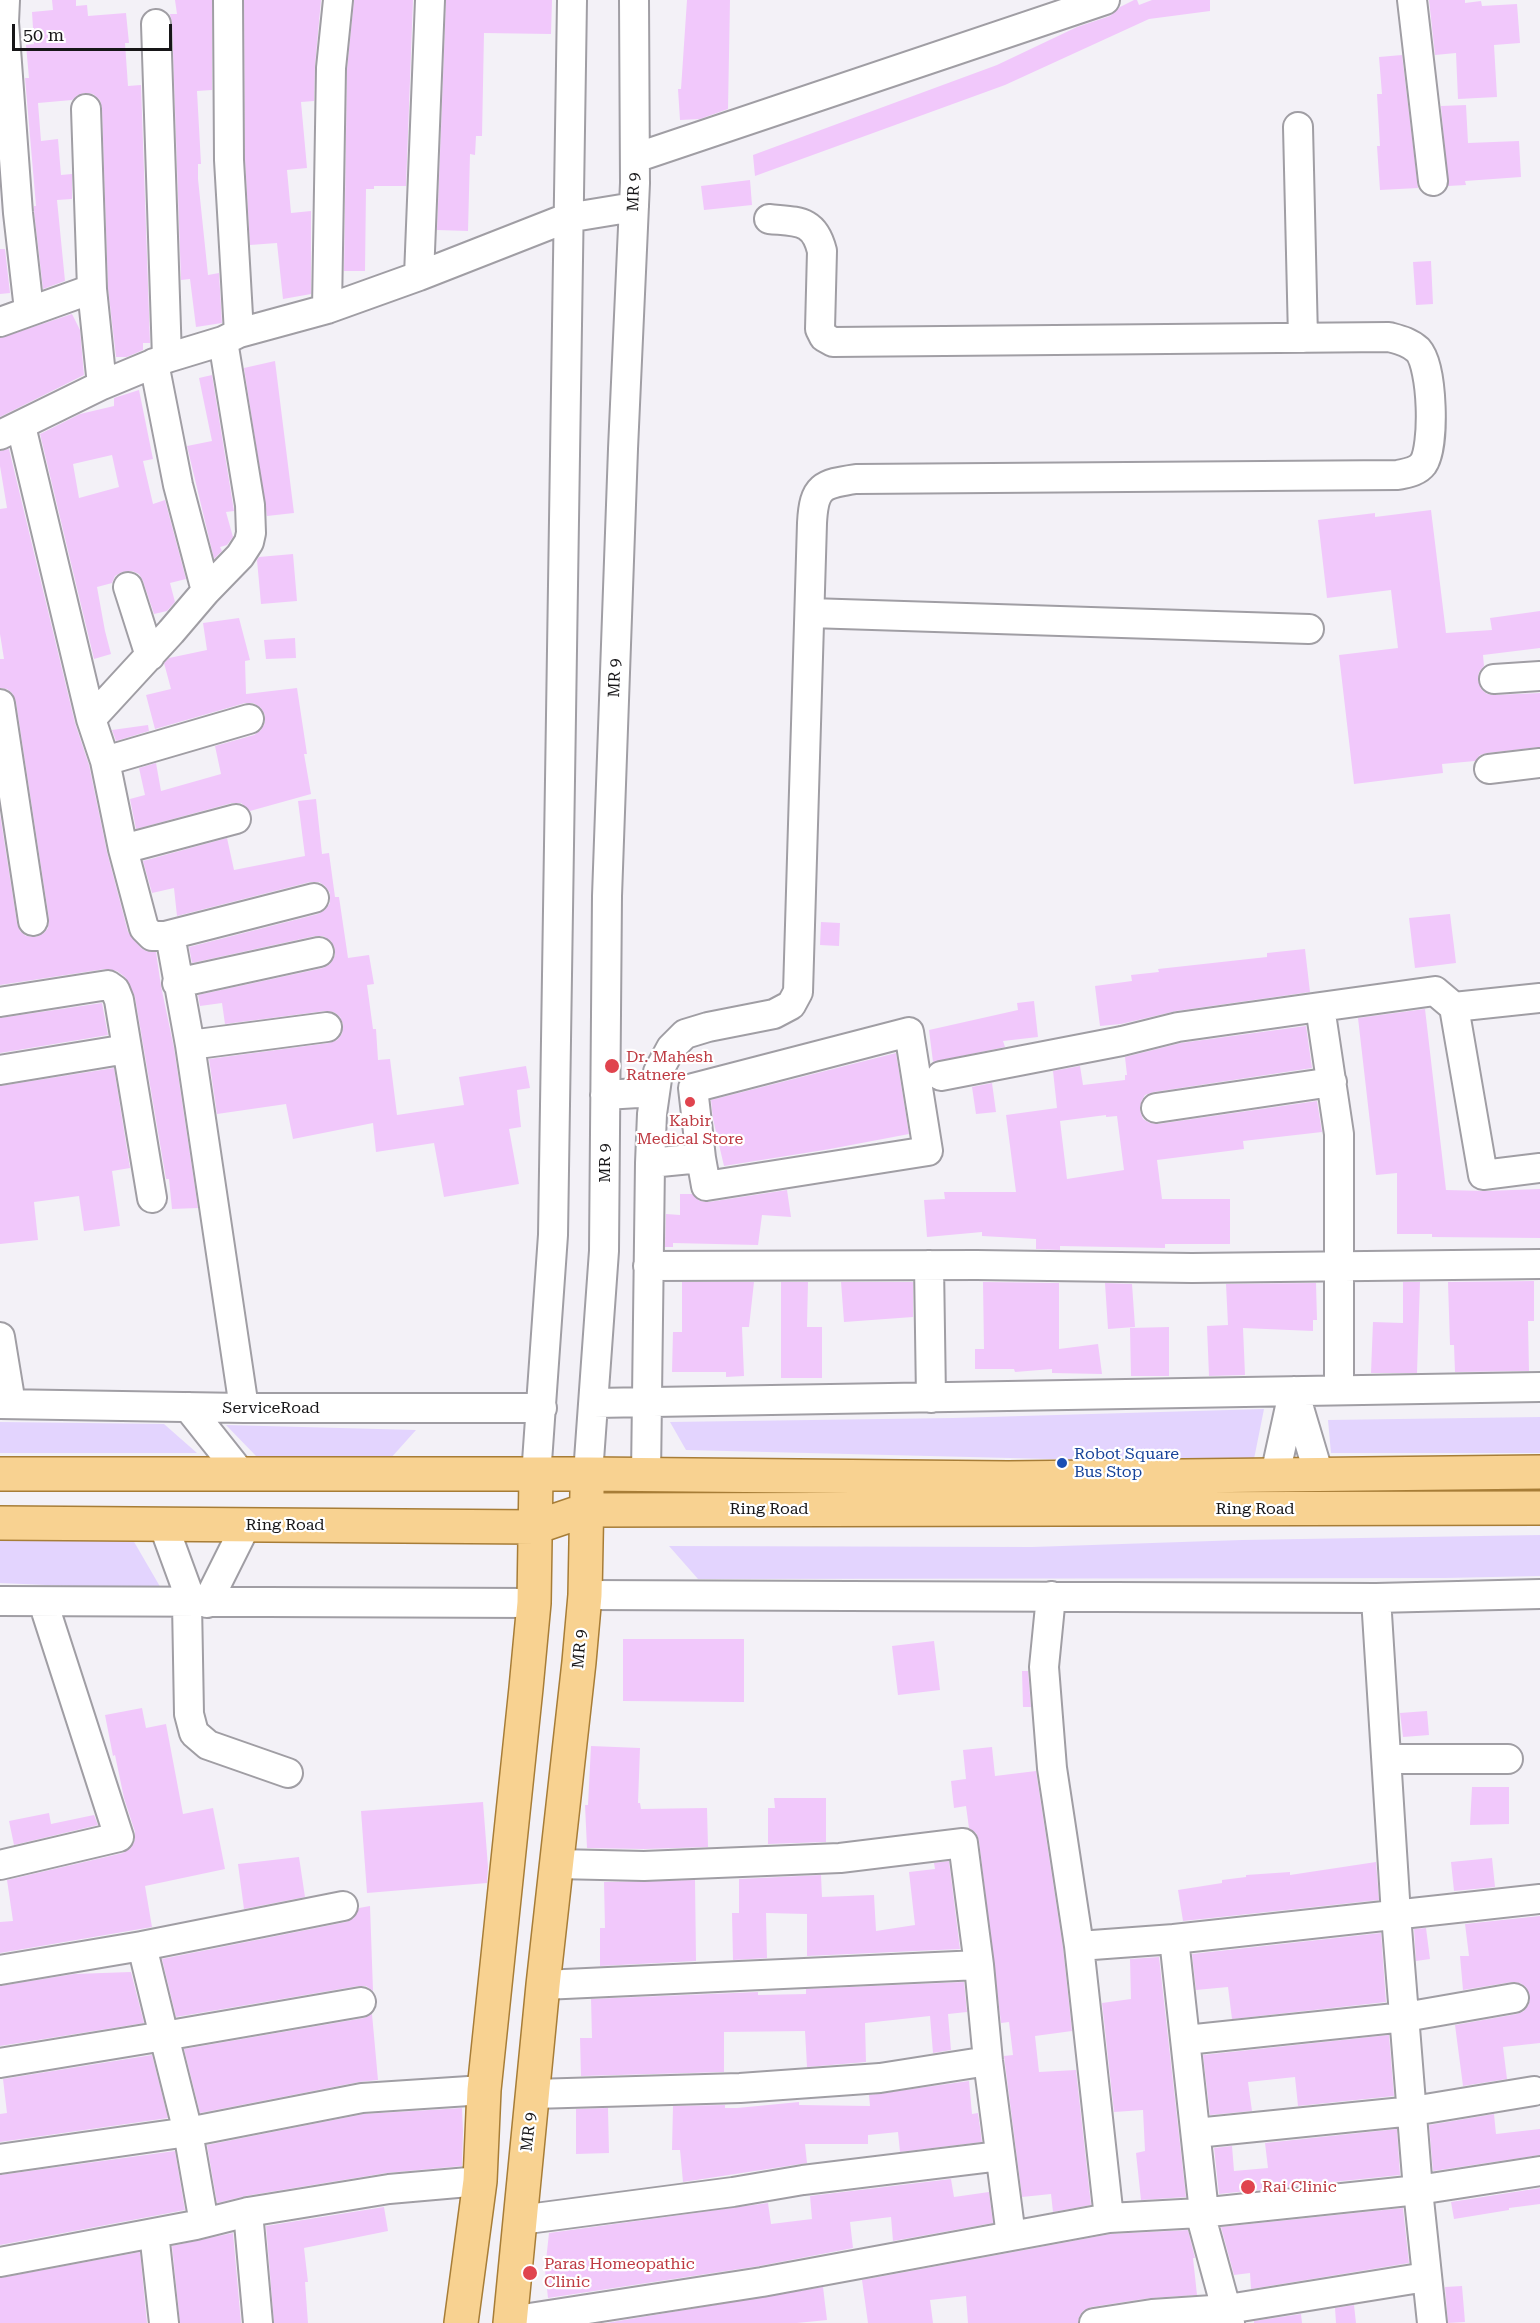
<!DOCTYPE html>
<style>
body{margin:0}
#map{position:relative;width:1540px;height:2323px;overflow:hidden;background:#f3f1f7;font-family:"Roboto Serif",serif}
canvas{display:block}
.scale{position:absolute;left:12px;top:24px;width:160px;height:27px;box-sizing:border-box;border:3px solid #171618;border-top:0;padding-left:8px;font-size:18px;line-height:21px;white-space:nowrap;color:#171618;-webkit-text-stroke:4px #fff;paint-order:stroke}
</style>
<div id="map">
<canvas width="1540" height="2323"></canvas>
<div class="scale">50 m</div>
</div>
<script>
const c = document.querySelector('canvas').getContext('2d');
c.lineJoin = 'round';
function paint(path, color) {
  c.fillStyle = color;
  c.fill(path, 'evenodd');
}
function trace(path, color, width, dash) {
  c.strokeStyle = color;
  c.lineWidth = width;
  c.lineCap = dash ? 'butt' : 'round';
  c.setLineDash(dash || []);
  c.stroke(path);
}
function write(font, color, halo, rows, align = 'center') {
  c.font = font + ' "Roboto Serif",serif';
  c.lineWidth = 4.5;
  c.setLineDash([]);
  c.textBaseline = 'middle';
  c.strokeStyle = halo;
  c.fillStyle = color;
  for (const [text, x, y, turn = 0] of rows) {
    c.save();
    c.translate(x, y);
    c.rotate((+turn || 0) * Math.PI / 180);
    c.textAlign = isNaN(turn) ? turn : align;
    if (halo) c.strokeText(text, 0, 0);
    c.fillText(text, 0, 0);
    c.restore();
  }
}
paint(new Path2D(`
 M1264,1409L1253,1464L686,1450L670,1422L953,1418Z
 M1540,1417V1453H1331L1328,1420Z
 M0,1422L164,1424L197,1453H0Z
 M226,1425L416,1430L390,1459L256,1456Z
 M1540,1535V1576L1445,1578L698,1579L669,1546L1032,1547L1242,1540Z
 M0,1540H133L162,1590L0,1583Z`), '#e3d4fe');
paint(new Path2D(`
 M52,0H76V6L87,5L88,16L126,13L129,43H125L128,86L141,85L150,343H143V350L127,357H116L108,288L102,108L100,100L93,94L85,93L78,95L72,100L38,103L41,141L58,139L61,175L72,174V199L57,200L65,281L43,289L34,211V206H36L25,78H29L26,45L34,44L32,12L53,10Z
 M175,0H212V90L197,91L201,164H198V179L208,275L219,273L222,323L196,327L190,279L181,280L172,23L170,14H177Z
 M244,0H321L315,66L314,101L301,102L307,168L287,170L291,213L311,211V294L283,299L277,243L250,245L245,159Z
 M354,0H413L406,186H374V189H366L365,271H344L347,69Z
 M446,0H552L551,34L484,33L482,136H476L475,155L470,154L468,231L437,230Z
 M687,0H730L728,109L700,119L680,120L678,89H681Z
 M1134,0H1137L1139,5L1152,0H1210V11L1149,19L1005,85L755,176L753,155L997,65L1077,27L1110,16L1120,7Z
 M1429,0H1465V3L1481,1L1482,6L1517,4L1520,43L1494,45L1497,97L1458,99L1456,53L1435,55Z
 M1402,55L1418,188L1380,190L1377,146H1380L1377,94H1382L1379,57Z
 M1466,105L1468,143L1519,141L1521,177L1465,181L1466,185L1448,186L1441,106Z
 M750,180L752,205L704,210L701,186Z
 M0,249H5L10,293L0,294Z
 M1431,261L1433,304L1416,305L1413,262Z
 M72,314L80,330L84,375L0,417V338Z
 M275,361L294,513L267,516L244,368Z
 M212,375L234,511L226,512L233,537L227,545L220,547L222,551L214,559L187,446L212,441L199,378Z
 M139,390L153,459L143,461L153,504L165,500L186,579L170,583L175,602L167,611L154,614L143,581L139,574L132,571L122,572L115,576L112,583L97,587L105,631L111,654L94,659L40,434L80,414L114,406V398ZM112,455L119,487L79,498L73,464Z
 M9,449L75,723L89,765L107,852L128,932L141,948L146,951L156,952L161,986L174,1048L198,1208L172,1209L169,1179H166L135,997L125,977L117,971L105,969L0,985V814L17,923L20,931L26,936L36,937L44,933L48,928L49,919L16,702L12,693L7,689L0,688V659H4L0,634V509L7,508L0,466V451Z
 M1431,510L1446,633L1492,630L1490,618L1540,611V648L1483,655L1484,666L1479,672L1478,679L1481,689L1487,694L1495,695L1540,693V747L1487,753L1480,755L1475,761L1442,764L1443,773L1354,784L1339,655L1398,648L1391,590L1327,598L1318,520L1375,513V517Z
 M293,554L297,601L261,604L257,560L259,557Z
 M239,618L250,660L245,661L246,694L297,688L307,754H304L311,794L250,811L241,803H232L136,829L130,799L145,795L139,768L156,763L161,791L221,774L215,746L254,735L261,730L265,723V715L261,708L253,703H245L155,729L146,695L171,689L164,663L169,658L207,650L203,623Z
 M295,638L296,658L266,659L264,640Z
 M148,725L149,731L116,741L112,730Z
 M316,799L322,854L329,853L335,897H339L348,958L369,955L374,984L367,985L373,1029H376L378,1060L390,1059L397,1115L464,1105L459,1077L526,1066L530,1088L517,1090L521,1127L509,1129L519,1184L444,1197L434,1143L376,1152L373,1123L293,1139L286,1104L217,1114L209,1059L329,1043L337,1040L342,1034L343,1024L340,1017L334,1012L325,1011L225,1024L222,1003L200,1006L198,995L323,968L330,964L335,956V949L331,941L323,936H315L192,963L189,947L318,914L325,910L330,903V893L325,886L319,882H310L177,916L174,888L152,893L143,861L227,838L234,870L305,856L298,801Z
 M1450,914L1456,963L1415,968L1409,918Z
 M821,922L840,923L839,946L820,945Z
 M1305,949L1310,992L1176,1011L1121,1024L1100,1026L1095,986L1132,981L1131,975L1159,972L1158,969L1267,957V953Z
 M1034,1001L1038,1037L1003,1041L1005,1047L933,1062L929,1030L1018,1010L1017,1003Z
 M102,1003L108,1035L0,1053V1018Z
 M1425,1009L1446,1190L1485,1191L1540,1189V1238L1432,1237V1234H1397V1173L1376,1175L1358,1018Z
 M1306,1026L1312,1068L1154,1092L1145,1095L1141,1102L1140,1111L1143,1119L1150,1123L1158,1124L1317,1101L1322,1132L1243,1141L1244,1149L1157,1160L1162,1199H1230V1244H1165V1248L1060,1246V1250L1036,1249V1239L982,1236V1232L927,1237L924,1200L945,1199L944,1192H1016L1006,1115L1057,1108L1053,1071L1080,1066L1083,1085L1125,1080V1075H1127L1125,1057L1181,1043ZM1106,1115V1117L1117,1116L1124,1170L1067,1179L1060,1121Z
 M896,1053L909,1134L830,1149L724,1166L713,1119L711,1100Z
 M114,1068L130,1168L112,1171L120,1226L84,1231L79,1196L34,1202L38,1240L0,1244V1086Z
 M992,1083L996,1112L976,1114L972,1087Z
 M787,1190L791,1217L762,1215L758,1245L673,1243V1247H665L666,1214L680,1215V1194H692L700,1201L709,1202Z
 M1534,1281V1321H1528L1529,1371L1455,1372L1454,1345H1450L1448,1282Z
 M682,1282H754L749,1327H742L744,1376L726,1377V1372H672L673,1332H682Z
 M781,1282H808L807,1327H822V1378H781Z
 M841,1282H913V1317L844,1322Z
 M983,1282L1059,1283V1349L1098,1344L1102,1374L1052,1373V1369L1015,1372L1014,1369H975V1349H984Z
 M1403,1282H1420L1417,1373H1371L1373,1322L1403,1323Z
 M1105,1283L1132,1284L1135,1327L1108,1329Z
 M1316,1283L1317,1320H1313V1331L1243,1328L1245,1375L1209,1376L1207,1326L1228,1325L1226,1284Z
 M1169,1327V1376H1131L1130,1328Z
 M623,1639H744V1702L623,1701Z
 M934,1641L940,1690L898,1695L892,1646Z
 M1022,1671H1028L1031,1707H1023Z
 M142,1708L146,1728L166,1724L183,1814L213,1808L225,1869L145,1886L152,1927L0,1953V1922L13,1921L7,1880L123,1853L131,1848L135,1840V1832L124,1798L115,1755L113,1756L105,1715Z
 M1427,1711L1429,1735L1403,1737L1400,1713Z
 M591,1746L640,1748L638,1803H640L641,1809L707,1808L708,1847L644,1849L587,1848L585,1805H588Z
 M992,1747L995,1776L1036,1771L1063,1948L1072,2031L1035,2036L1039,2072L1076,2070L1091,2205L1053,2212L1051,2194L1022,2197L1004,2056L1013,2055L1009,2022L1001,2023L979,1841L976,1833L969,1828L966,1806L954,1808L951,1781L966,1779L963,1750Z
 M1472,1787H1509V1824L1470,1825Z
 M774,1798H826V1842L768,1844V1808H775Z
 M483,1802L488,1867L487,1883L367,1893L361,1811Z
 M49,1813L51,1824L94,1815L98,1825L14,1845L9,1821Z
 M299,1857L305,1897L244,1909L238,1864Z
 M1492,1858L1495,1887L1454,1891L1451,1862Z
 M949,1861L960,1949L807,1956V1914L766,1913L767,1958L733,1960L732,1913H739V1879L821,1875L822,1897L874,1895L876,1931L915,1925L909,1872L935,1869L934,1863Z
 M1376,1862L1379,1900L1183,1921L1178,1890L1222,1883V1880L1246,1877V1875L1290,1872V1875Z
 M695,1880L696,1961L600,1966V1928H605L604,1882Z
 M370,1906L373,1991L366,1986H358L176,2017L162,1959L346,1922L354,1918L359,1908Z
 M1540,1916V2043L1503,2047L1507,2079L1463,2086L1455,2025L1517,2014L1524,2011L1529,2004L1530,1996L1526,1987L1520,1983L1512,1982L1463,1990L1460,1956H1469L1465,1924Z
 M1426,1928L1430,1959L1416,1961L1414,1929Z
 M1381,1933L1386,2002L1232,2019L1228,1987L1196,1990L1192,1954Z
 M1159,1957L1186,2197L1141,2200L1136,2153L1145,2151L1143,2110L1114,2112L1102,2003L1131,1999L1130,1959Z
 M131,1972L144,2023L0,2046V1986L74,1974Z
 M964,1982L967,2012L948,2014L951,2050L933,2053L930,2016L865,2023L866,2062L807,2067L805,2031L724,2032V2072L581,2076L580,2038H592L591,1999L758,1992V1995L806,1994V1989Z
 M372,2014L378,2080L359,2082L200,2113L184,2049L364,2018Z
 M1389,2035L1394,2096L1298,2106L1295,2077L1248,2082L1252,2111L1210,2115L1203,2055Z
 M152,2055L168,2118L0,2142V2114L7,2113L3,2079Z
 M969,2081L972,2114L978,2113L982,2142L900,2152L898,2132L868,2135V2144H805L807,2163L683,2182L680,2150H672L673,2106L725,2105V2108H737L799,2102V2105L870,2106L869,2095Z
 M462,2108L463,2131L462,2166L386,2173L245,2196L217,2203L207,2145L364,2114Z
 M608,2108L609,2153L576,2154V2109Z
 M1494,2114L1496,2134L1540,2129V2155L1433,2171L1429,2125Z
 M1397,2129L1400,2175L1219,2194L1214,2148L1232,2146L1234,2171L1268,2168L1265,2143Z
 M175,2151L185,2210L0,2245V2175Z
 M951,2179L954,2197L989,2192L993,2223L893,2241L891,2217L850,2222L853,2248L759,2266L548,2298L545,2270L549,2233L768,2203L771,2224L812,2219L810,2196Z
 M1540,2188V2204L1509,2208V2210L1454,2219L1451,2202Z
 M384,2207L388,2231L304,2248L308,2282H305L308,2323H274L266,2226Z
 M1403,2208L1409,2263L1251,2289L1250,2273L1234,2275L1221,2227Z
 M1188,2230L1195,2258H1193L1197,2295L1150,2298L1091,2307L1083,2311L1079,2317L1078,2323H968L966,2296L930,2300L933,2323H868L862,2280L1111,2234Z
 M233,2233L241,2323H180L172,2246Z
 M140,2252L147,2323H0V2278Z
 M1462,2286L1465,2322L1448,2323L1445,2287Z
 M823,2287L827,2320L797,2323H606Z
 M1354,2305L1356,2323H1336L1335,2308Z
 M1301,2314L1302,2323H1254V2321Z`), '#f1c8fb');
const minor = new Path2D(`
 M5,0L4,22L18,213L29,310
 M228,0L229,160L239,333
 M1412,0L1433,181
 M156,24L167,358
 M86,109L92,289L102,385
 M1298,127L1303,338
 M635,158L1105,0
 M419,276L430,0
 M327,309L331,68L338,0
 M0,322L92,289
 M154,363L178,485L206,591
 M21,426L91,719L105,761L123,849L144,928L152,936H165L314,898
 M0,435L102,385L167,358L223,341L239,333L327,309L419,276L567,218L634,207
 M128,587L150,656
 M810,613L1309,629
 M1494,679L1540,676
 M0,704L33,921
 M91,719L171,632L206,591L240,556L249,542L251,533L250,505L223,341
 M105,761L249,719
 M1489,769L1540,763
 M123,849L236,819
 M170,935L190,1045L244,1408
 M177,983L319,952
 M0,1002L108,985L115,990L119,1000L152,1198
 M1320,1007L1435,991L1454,1007L1540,998
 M1454,1007L1483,1175L1540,1168
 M190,1045L327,1027
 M0,1070L127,1049
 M941,1076L1122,1041L1178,1027L1320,1007L1339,1134V1390
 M605,1095L655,1092
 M1156,1108L1332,1082
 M650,1163L701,1158L706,1186L928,1151L909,1032L693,1088L701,1158
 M929,1265L931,1398
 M648,1266L977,1265L1192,1268L1540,1264
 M0,1337L11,1404
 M1294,1391L1319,1475
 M594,1403L1540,1387
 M0,1404L244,1408H542
 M188,1407L242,1475
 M588,1474L604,1251L607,896L623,449L635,183L634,0
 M646,1475L650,1163L652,1114L658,1072L671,1048L685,1034L708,1027L774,1014L791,1005L798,992L812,523C814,486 822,484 856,479L1398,475C1406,473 1417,472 1423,464C1435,447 1433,367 1418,350C1409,342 1400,340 1389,337L833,342L824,337L820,329L822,251C814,219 798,222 769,219
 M1275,1475L1293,1393
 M536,1476L553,1235L572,0
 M163,1524L192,1603
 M585,1595L1376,1598L1540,1594
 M1051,1596L1044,1667L1052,1768L1079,1946L1109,2218
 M1376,1598L1396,1915L1418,2190L1432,2323
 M0,1601L534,1603
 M187,1603L189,1714L194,1733L208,1745L288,1773
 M207,1603L246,1525
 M1387,1759H1508
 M557,1864L644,1866L840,1858L963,1843L979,1965L988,2061L1011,2236
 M0,1865L119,1837L43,1602
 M1174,1939L1204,2212
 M142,1946L343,1906
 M1079,1946L1174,1939L1540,1899
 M0,1970L142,1946L164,2036L361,2002
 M543,1985L979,1965
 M1186,2040L1405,2017L1514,1998
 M0,2063L164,2036L188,2132L204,2223
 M533,2094L740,2088L880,2078L988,2061
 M1196,2133L1413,2111L1534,2091
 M0,2159L188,2132L362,2098L484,2090
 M248,2212L258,2323
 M1200,2213L1230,2323
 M520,2220L733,2192L803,2180L1000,2156
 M154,2233L164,2323
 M0,2262L196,2225L248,2212L389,2189L480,2181
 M510,2321L762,2282L1109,2218L1200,2213L1418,2190L1540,2171
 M1094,2323L1152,2314L1228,2309L1426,2277`);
const major = new Path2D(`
 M0,1474H588L1008,1478L1540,1472
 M0,1523L536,1527L586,1510L1540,1508
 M461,2323L480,2181L484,2090L526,1688L534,1603L536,1476
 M510,2323L543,1985L579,1662L585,1595L587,1491`);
trace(minor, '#a09ea4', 32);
trace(major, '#a77d37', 36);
trace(minor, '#fff', 28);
trace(major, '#f8d291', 33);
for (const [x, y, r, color] of [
 [612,1066,8,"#e0444e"],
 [690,1102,6,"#e0444e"],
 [1062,1463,6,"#1a4fb4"],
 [1248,2187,8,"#e0444e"],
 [530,2273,8,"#e0444e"]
]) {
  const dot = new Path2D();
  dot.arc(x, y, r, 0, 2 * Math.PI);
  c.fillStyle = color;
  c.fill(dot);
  trace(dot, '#fff', 2);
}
write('16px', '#171618', '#fff', [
 ["MR 9",634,192,-88],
 ["MR 9",615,678,-88],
 ["MR 9",605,1163,-90],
 ["ServiceRoad",271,1408],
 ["Ring Road",769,1509],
 ["Ring Road",1255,1509],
 ["Ring Road",285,1525],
 ["MR 9",580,1649,-85],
 ["MR 9",529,2132,-84]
]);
write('16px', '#be3a42', '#fff', [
 ["Dr. Mahesh",626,1057],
 ["Ratnere",626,1075],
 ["Kabir",690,1121,"center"],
 ["Medical Store",690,1139,"center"],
 ["Rai Clinic",1262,2187],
 ["Paras Homeopathic",544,2264],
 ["Clinic",544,2282]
], 'left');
write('16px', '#164399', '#fff', [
 ["Robot Square",1074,1454],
 ["Bus Stop",1074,1472]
], 'left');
</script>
